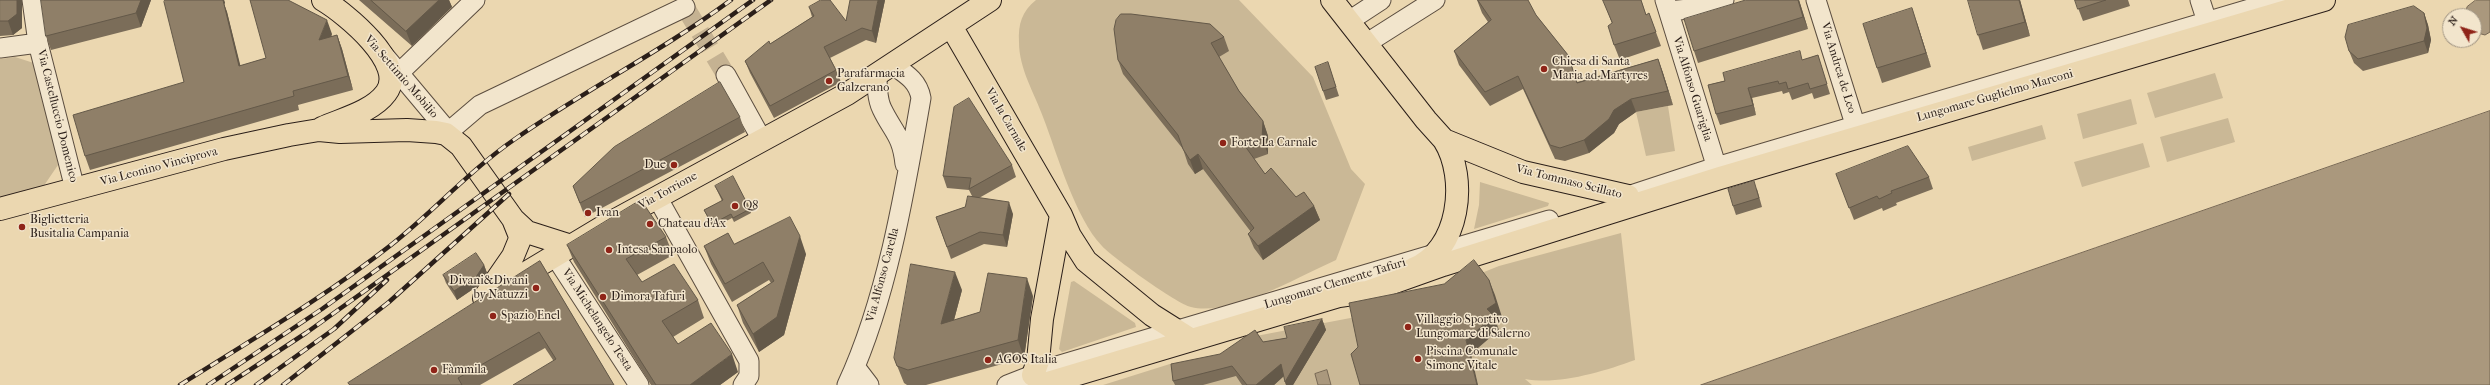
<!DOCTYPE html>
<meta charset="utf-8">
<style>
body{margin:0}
#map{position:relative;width:2490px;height:385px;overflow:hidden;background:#ebd7b0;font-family:"IM FELL French Canon",serif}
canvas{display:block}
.north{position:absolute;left:2442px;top:8px;width:40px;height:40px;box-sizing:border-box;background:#f2e5cc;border:1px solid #a29684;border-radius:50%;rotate:309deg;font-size:11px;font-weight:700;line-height:16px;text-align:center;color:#2b1f19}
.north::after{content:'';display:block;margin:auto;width:14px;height:18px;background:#8f2418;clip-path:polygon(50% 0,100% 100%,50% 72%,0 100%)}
</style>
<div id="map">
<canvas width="2490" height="385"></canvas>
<div class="north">N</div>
</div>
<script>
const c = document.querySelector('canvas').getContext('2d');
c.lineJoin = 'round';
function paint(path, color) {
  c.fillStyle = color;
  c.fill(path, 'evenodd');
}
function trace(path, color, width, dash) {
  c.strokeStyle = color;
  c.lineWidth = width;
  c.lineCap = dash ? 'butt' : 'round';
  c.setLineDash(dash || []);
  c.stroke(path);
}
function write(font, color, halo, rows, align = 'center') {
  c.font = font + ' "IM FELL French Canon",serif';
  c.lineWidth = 3;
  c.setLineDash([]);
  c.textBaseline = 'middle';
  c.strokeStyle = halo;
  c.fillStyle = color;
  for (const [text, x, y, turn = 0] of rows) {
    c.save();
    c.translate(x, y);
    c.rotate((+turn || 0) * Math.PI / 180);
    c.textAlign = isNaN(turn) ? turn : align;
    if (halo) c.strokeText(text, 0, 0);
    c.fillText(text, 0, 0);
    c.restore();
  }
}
paint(new Path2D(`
 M1036,0H1239L1313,77L1351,169L1365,184L1336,260C1300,276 1230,317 1191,307C1177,304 1112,257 1102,246C1075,218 1057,153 1043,117C1034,92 1019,69 1019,42C1018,24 1022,11 1036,0Z
 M15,57L40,65L58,165L43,187L0,198V59Z
 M2215,73L2223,98L2155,118L2147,93Z
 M2131,99L2137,124L2083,139L2077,114Z
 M1668,106L1675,151L1646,156L1636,112Z
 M2228,118L2235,142L2167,162L2160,137Z
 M2042,125L2046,139L1972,161L1968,147Z
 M2143,143L2150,167L2082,187L2074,162Z
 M1480,182L1549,203L1548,206L1474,229L1479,205Z
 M1621,233L1635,360C1602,372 1559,385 1525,379L1532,385H1103L1173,363L1177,369L1222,354L1256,336L1450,299L1479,274L1499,266Z
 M1074,281L1135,323L1136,327L1062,352L1059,349L1071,282Z`), '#cab896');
const water = new Path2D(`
 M2476,0H2490V32L2485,35L2474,32V16H2465L2467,7Z
 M2490,111V385H1701Z
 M1327,370L1331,385H1318L1315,374Z`);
paint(water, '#aa987d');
trace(water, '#776855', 1);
trace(new Path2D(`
 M685,7L726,75`), '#c5b292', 19, [19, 10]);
const minor = new Path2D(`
 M32,0L38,43L75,189
 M1665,0L1720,178
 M1816,0L1859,137
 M2200,0L2211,34
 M1669,11L1698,8L1724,0
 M1349,21L1381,0
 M1367,43L1435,0
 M0,48L38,43
 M383,54L456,141
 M399,73L475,0
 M726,75L762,140
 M877,75C877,86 877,99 882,109C893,132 902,135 905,164
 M446,134L480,105L685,7
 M1634,194L1716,167L2280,0
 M657,197L749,361V376L743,385
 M555,256L639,385
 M856,368L869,385
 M847,385C887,299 905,191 921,98C918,81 906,74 893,65
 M1007,385L1053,367L1549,220`);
const major = new Path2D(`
 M1332,0L1426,120L1444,140L1523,172L1628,196
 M951,26L1061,215L1042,319L1038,361L1033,375
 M322,128C342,119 372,112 386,93C408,64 345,13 323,0
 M0,209L224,149L289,135L319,130L340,132L407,130L436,132L446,134L461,146L513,219L519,234L520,239L513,256L484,298
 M1061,215L1070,236L1086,261L1152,315L1190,339
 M513,219L527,232L571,246
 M1413,269C1460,251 1468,178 1444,140
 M516,279L601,228L847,94L990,0
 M1041,385L1339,296L1367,292L1443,265L1720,178L2324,0`);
trace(minor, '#5b4d3f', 21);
trace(major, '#2b1f19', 24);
trace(minor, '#f2e5cc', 19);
trace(major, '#ebd7b0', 22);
const rail = new Path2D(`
 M180,385C251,340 325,297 391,245C434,211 470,170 515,139C585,90 662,51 731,0
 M208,385L322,309L753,0
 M227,385L306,333L771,0
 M256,385L334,329L387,280
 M283,385L389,302L509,194`);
trace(rail, '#2b1f19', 4.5);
trace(rail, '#f2e5cc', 3, [9]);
paint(new Path2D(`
 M0,0L22,28L13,35L0,36Z
 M41,0H151L141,27L51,50L46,36Z
 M165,0H224L225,3L224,4L227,12L240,66L266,58L332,34L331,37L337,35L342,49L353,90L298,105L299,110L90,170L85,156L184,82Z
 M359,0H449L452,7L412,46Z
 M885,0L876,43L866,40L830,58L836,70L841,82L774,118L750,73L745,61L770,44L812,17L809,7L846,21Z
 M1477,0L1536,15L1568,55L1577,82L1658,59L1663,73L1673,105L1636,112L1619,124L1614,133L1589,153L1565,161L1555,159L1523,89L1490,106L1459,65L1454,51L1488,22L1482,13Z
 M1603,0H1641L1646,15L1649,13L1661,46L1620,60L1614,45L1612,23Z
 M1799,0L1808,29L1698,63L1694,51Z
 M2020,0L2030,36L1983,50L1978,35Z
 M2075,0H2128L2130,6L2083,21Z
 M2424,13L2428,25L2431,40L2428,53L2363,71L2354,63L2349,51Z
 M1917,23L1931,67L1882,83L1877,68Z
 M1224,37L1229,51L1219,57L1239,91L1263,121L1268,136V154L1254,159L1265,174L1296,197L1314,206L1320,220L1263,260L1254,248L1248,234L1251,232L1203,169L1195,174L1188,164L1183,149L1123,74L1118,60Z
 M1818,55L1830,94L1814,99L1812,93L1792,100L1789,92L1783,94L1782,91L1752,98L1756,115L1720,125L1716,114L1708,85L1803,60Z
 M1328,62L1339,96L1326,100L1323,91Z
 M740,117L745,132L585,217L573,186Z
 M1012,165L1016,177L979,198L1013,214L1007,247L984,244L951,259L936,217L965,207L972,196L969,190L947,188L943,176Z
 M1836,174L1929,177L1933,189L1896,203L1897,205L1883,211L1882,208L1854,220Z
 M715,186L750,209L751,213L734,222L732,218L713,228L704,210L722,201Z
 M1757,189L1762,207L1736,215L1733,206Z
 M666,237L673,255L637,275L642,282L698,300L704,318L673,337L678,344L738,372L720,385H651L574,262L567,245Z
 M734,244L806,254L784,335L759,352L743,323L737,305L771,283L769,280L732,302L711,264L704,246Z
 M540,261L614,385L553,360L545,348L480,385H349L348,383Z
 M484,265L487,273L479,285L457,300L446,283L443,275Z
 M962,290L954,320L1033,296L1024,358L926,385H907L904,383L894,358Z
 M1322,319L1326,330L1293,385H1286L1284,376L1274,385H1242L1236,376L1203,385H1175L1173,381L1220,354L1263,342L1287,338Z`), '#7b6d59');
paint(new Path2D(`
 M17,0H22V28L13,35L8,21Z
 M141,0H151L141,27L136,13Z
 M215,0H224L225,3L224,4L227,12L244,80Z
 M439,0H449L452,7L412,46L406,31Z
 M878,0H885L876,43L872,31Z
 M1798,0H1799L1808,29L1803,17Z
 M2019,0H2020L2030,36L2025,22Z
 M1912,8L1917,23L1931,67L1926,53Z
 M2424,13L2428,25L2431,40L2428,53L2424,41Z
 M327,20L332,34L324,54L319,40Z
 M337,35L342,49L353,90L348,76Z
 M1568,55L1573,69L1582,96L1577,83Z
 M1658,59L1663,73L1673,105L1668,91Z
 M1748,88L1752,98L1756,115L1753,105Z
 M1631,99L1636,112L1619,124L1614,133L1589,153L1584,140L1614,110Z
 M1263,121L1268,136V154L1262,139Z
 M1198,154L1203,169L1195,174L1190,160Z
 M1009,202L1013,214L1007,247L1003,235Z
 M1314,206L1320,220L1263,260L1258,246Z
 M800,236L806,254L784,335L759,352L753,334Z
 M484,265L487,273L479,285L457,300L454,291Z
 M955,272L962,290L948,342L941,324Z
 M1027,278L1033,296L1024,358L1018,340Z
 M1489,280L1495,295L1502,317L1496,322L1499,330L1471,354L1478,385H1477L1466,340L1487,309Z
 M1322,319L1326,330L1293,385H1286L1285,382Z
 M732,354L738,372L720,385H690Z
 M1281,364L1285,375L1274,385H1256Z`), '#645949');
const building = new Path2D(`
 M0,0H17V14L8,21H0Z
 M41,0H141L136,13L46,36Z
 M165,0H223L239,66L266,58L250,0H288L327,20L319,40L337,35L348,76L293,91L294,96L85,156L73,115L184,82L164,2Z
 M371,0H439L406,31Z
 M821,0H830L846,21L850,0H878L872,31L862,28L824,47L836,70L770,106L745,61L769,41L770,44L814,16L809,7Z
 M1478,0H1528L1536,15L1568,55L1577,83L1658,59L1668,91L1631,99L1614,110L1609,119L1584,140L1560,148L1550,145L1518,76L1485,92L1454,51L1491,20Z
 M1603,0H1641L1646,15L1649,13L1656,32L1614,45L1608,26L1612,23Z
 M1746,0H1798L1803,17L1694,51L1684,19Z
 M1968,0H2019L2025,22L1978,35Z
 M2075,0H2106L2078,9Z
 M2414,6L2424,13L2427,28L2424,41L2358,59L2349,51L2345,37L2348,25Z
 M1912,8L1926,53L1877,68L1863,24Z
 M1121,14H1131L1210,24L1224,37L1211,43L1239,91L1263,121L1262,139L1245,146L1265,174L1271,168L1296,197L1304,192L1314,206L1258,246L1248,234L1254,228L1198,154L1190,160L1183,149L1178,135L1118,60L1114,29L1116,20Z
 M1800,51L1802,60L1818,55L1827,84L1810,89L1808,83L1788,89L1786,82L1779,84L1778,81L1748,88L1753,105L1716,114L1708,85L1725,81L1723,73Z
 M1328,62L1336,87L1323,91L1315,67Z
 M720,82L740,117L580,203L573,186L614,147Z
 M969,98L1012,165L969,189L971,178L943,176L954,107Z
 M1908,146L1929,177L1891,191L1892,193L1879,199L1877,196L1849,208L1836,174Z
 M733,176L750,209L733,218L731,214L712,224L704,210L723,200L715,186Z
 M1754,181L1759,198L1733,206L1728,189Z
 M968,196L1009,202L1003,235L980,232L947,247L936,217L965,207Z
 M641,200L666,237L626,259L642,282L674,264L698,300L662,321L678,344L711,323L732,354L690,385H656L567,245Z
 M790,217L800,236L777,317L753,334L737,305L774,281L763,262L725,284L704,246L728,233L734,244Z
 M476,253L484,265L476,277L454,291L443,275Z
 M1474,260L1489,280L1496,303L1487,309L1494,316L1466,340L1477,385H1360L1351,354L1358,347L1349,303L1444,284Z
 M540,261L614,385H513L556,359L539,332L458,378L462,385H350L348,383Z
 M911,264L955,272L941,324L980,312L988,273L1027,278L1018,340L908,370L897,366L894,358Z
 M1322,319L1285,382L1281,364L1256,385H1247L1232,366L1173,381L1171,364L1220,354L1255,330L1263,342L1287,338L1284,327Z`);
paint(building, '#8f7f68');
trace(building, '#645949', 1);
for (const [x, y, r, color] of [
 [1544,69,4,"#8f2418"],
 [829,81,4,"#8f2418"],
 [1223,143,4,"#8f2418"],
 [674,165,4,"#8f2418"],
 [735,206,4,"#8f2418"],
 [588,213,4,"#8f2418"],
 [650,224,4,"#8f2418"],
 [22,227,4,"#8f2418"],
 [609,250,4,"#8f2418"],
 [536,288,4,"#8f2418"],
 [603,297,4,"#8f2418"],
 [493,316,4,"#8f2418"],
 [1408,327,4,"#8f2418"],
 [1418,359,4,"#8f2418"],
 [988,360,4,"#8f2418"],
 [434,370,4,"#8f2418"]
]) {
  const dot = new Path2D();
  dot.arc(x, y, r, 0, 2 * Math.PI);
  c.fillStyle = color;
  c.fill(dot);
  trace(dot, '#f2e5cc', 1.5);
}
write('12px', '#2b1f19', '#f2e5cc', [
 ["Chiesa di Santa",1552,62],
 ["Maria ad Martyres",1552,76],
 ["Parafarmacia",837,74],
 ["Galzerano",837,88],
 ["Forte La Carnale",1231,143],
 ["Due",666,165,"right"],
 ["Q8",743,206],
 ["Ivan",596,213],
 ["Biglietteria",30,220],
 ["Busitalia Campania",30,234],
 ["Chateau d'Ax",658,224],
 ["Intesa Sanpaolo",617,250],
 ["Divani&Divani",528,281,"right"],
 ["by Natuzzi",528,295,"right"],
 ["Dimora Tafuri",611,297],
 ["Spazio Enel",501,316],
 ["Villaggio Sportivo",1416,320],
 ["Lungomare di Salerno",1416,334],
 ["Piscina Comunale",1426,352],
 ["Simone Vitale",1426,366],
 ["AGOS Italia",996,360],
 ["Fàmmila",442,370]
], 'left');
write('12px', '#2b1f19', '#f2e5cc', [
 ["Via Andrea de Leo",1838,68,73],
 ["Via Settimio Mobilio",401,77,49],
 ["Via Alfonso Guariglia",1692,89,73],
 ["Lungomare Guglielmo Marconi",1995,96,-16],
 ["Via Castelluccio Domenico",57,116,76],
 ["Via la Carnale",1006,120,60],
 ["Via Leonino Vinciprova",159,167,-15],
 ["Via Tommaso Scillato",1569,182,14],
 ["Via Torrione",668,191,-29],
 ["Via Alfonso Carella",883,275,-75],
 ["Lungomare Clemente Tafuri",1335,284,-17],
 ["Via Michelangelo Testa",597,320,57]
]);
</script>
